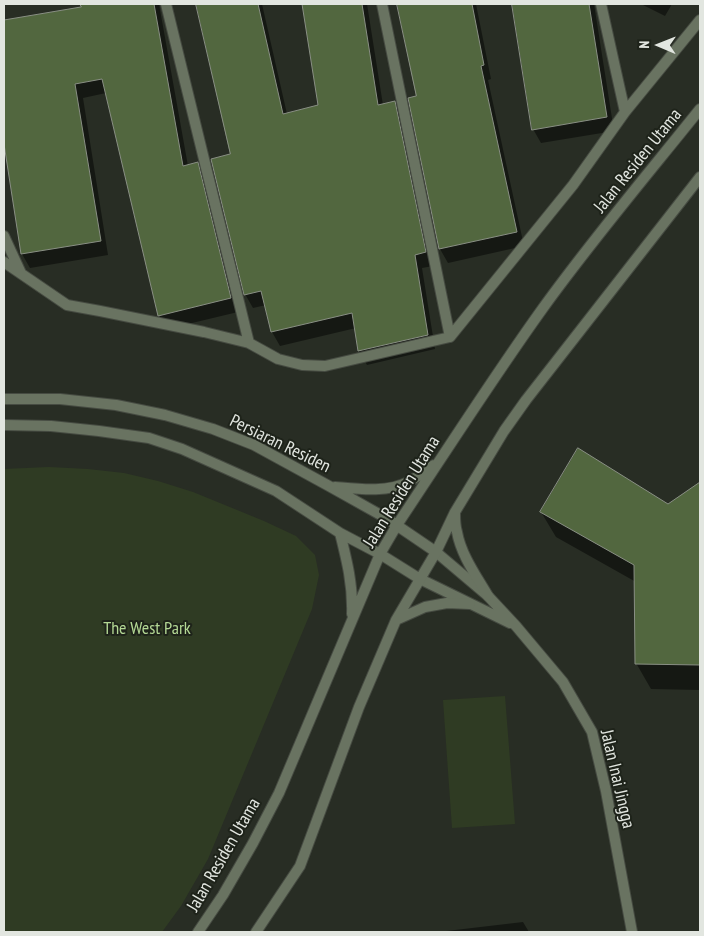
<!DOCTYPE html>
<style>
body{margin:0}
#map{position:relative;width:704px;height:936px;overflow:hidden;background:#282d24;font-family:"PT Sans Narrow",sans-serif}
canvas{display:block}
.frame{position:absolute;inset:0;border:5px solid #e2e6e0;pointer-events:none}
.north{position:absolute;left:634px;top:20px;width:50px;height:50px;-webkit-text-stroke:4px #1e231a;paint-order:stroke;rotate:271deg;font-size:14px;font-weight:700;line-height:20px;text-align:center;color:#e2e6e0}
.north::after{content:'';display:block;margin:auto;width:18px;height:22px;background:#e2e6e0;clip-path:polygon(50% 0,100% 100%,50% 72%,0 100%)}
</style>
<div id="map">
<canvas width="704" height="936"></canvas>
<div class="frame"></div>
<div class="north">N</div>
</div>
<script>
const c = document.querySelector('canvas').getContext('2d');
c.lineJoin = 'round';
function paint(path, color) {
  c.fillStyle = color;
  c.fill(path, 'evenodd');
}
function trace(path, color, width, dash) {
  c.strokeStyle = color;
  c.lineWidth = width;
  c.lineCap = dash ? 'butt' : 'round';
  c.setLineDash(dash || []);
  c.stroke(path);
}
function write(font, color, halo, rows, align = 'center') {
  c.font = font + ' "PT Sans Narrow",sans-serif';
  c.lineWidth = 4;
  c.setLineDash([]);
  c.textBaseline = 'middle';
  c.strokeStyle = halo;
  c.fillStyle = color;
  for (const [text, x, y, turn = 0] of rows) {
    c.save();
    c.translate(x, y);
    c.rotate((+turn || 0) * Math.PI / 180);
    c.textAlign = isNaN(turn) ? turn : align;
    if (halo) c.strokeText(text, 0, 0);
    c.fillText(text, 0, 0);
    c.restore();
  }
}
paint(new Path2D(`
 M49,467L88,469L124,473L158,481L193,492L264,521L296,536L315,555L319,575L312,609L208,859L181,906L162,932H4V469Z
 M505,696L515,824L452,828L443,700Z`), '#2f3b23');
paint(new Path2D(`
 M81,4H159L188,166L197,164L205,178L238,312L167,329L159,315L106,93L83,98L108,255L30,268L22,254L4,136V21L82,8Z
 M197,4H262L287,114L320,106L303,4H367L383,105L394,102L402,116L433,266L422,268L435,349L367,365L359,351L356,328L280,346L272,332L266,305L253,308L245,294L232,155Z
 M399,4H476L491,79L488,80L524,246L448,263L440,249L410,99L417,97Z
 M513,4H594L614,131L541,143L533,129Z
 M641,4H672L665,16Z
 M700,484V690L651,689L636,663V582L556,537L541,512L668,505Z
 M523,922L529,932H438Z`), '#0007');
const building = new Path2D(`
 M80,4H154L183,166L198,162L231,298L158,316L102,79L75,84L101,241L21,254L4,144V20L81,7Z
 M196,4H258L283,114L318,105L302,4H362L378,105L395,101L426,252L415,255L428,335L358,351L352,313L271,332L261,291L244,295L211,159L230,154Z
 M397,4H472L484,65L481,66L517,232L439,249L408,98L416,96Z
 M512,4H589L607,117L532,130Z
 M578,448L668,504L700,482V665L635,664L634,565L540,512Z`);
paint(building, '#52673f');
trace(building, '#898f84', 1);
const minor = new Path2D(`
 M166,4L249,343
 M382,4L450,337
 M601,4L625,112
 M4,236L21,273
 M4,262L67,305L100,311L204,332L249,343L278,359L302,365L325,366L450,337L573,185L625,112L700,20
 M436,552L488,596L516,626L563,682L592,732L606,791L632,932
 M420,579L510,623`);
const tertiary = new Path2D(`
 M4,399H60L116,405L165,415L213,429L254,445L329,486L386,518L436,552
 M4,425L51,426L99,431L149,438L182,449L276,491L340,533L380,554L420,579
 M335,487C358,489 387,493 408,482C417,478 426,470 434,465
 M455,513C455,519 455,526 457,532C461,555 477,577 488,596
 M340,533C347,561 353,585 352,614
 M396,620L425,607L447,603L470,604
 M198,932L223,895L253,843L279,793L380,554L397,525C445,453 492,379 543,308C592,240 647,175 700,109
 M256,932L300,866L359,707L396,620L436,552L455,512L504,431L526,400L700,177`);
trace(minor, '#464b42', 12);
trace(tertiary, '#464b42', 12);
trace(minor, '#697361', 10);
trace(tertiary, '#697361', 10);
write('18px', '#e2e6e0', '#1e231a', [
 ["Jalan Residen Utama",638,161,-51],
 ["Persiaran Residen",280,444,26],
 ["Jalan Residen Utama",402,492,-58],
 ["Jalan Inai Jingga",617,779,77],
 ["Jalan Residen Utama",224,855,-60]
]);
write('18px', '#b3d794', '#1e231a', [
 ["The West Park",147,629]
]);
</script>
